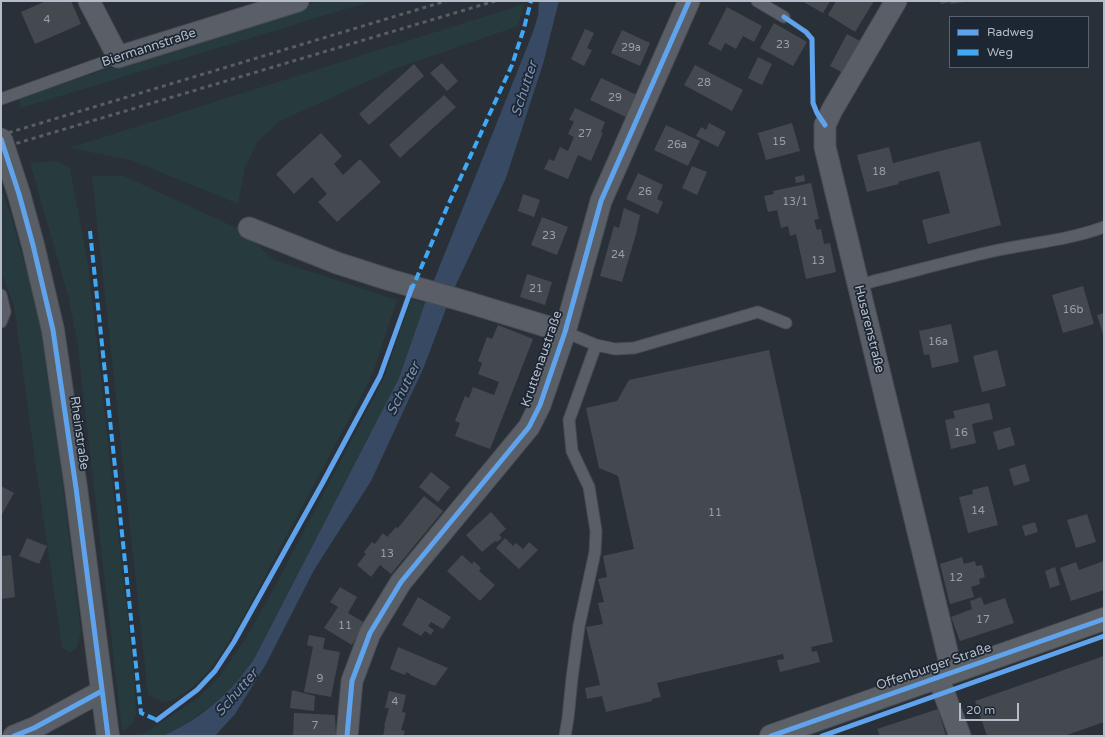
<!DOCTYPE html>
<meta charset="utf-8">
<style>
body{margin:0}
#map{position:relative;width:1105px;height:737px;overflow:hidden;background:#2a3038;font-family:"Varela Round",sans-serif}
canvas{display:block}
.frame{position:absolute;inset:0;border:2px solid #b4bcc9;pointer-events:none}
.legend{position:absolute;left:949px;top:16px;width:140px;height:52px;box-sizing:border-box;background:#1d2633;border:1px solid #59626f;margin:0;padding:5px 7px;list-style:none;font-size:12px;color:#b4bcc9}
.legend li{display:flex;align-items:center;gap:8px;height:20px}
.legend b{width:20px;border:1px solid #59626f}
.scale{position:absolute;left:959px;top:703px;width:60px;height:18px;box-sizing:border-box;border:2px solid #b4bcc9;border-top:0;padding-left:5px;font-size:12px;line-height:14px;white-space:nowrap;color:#b4bcc9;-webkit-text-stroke:3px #1d2633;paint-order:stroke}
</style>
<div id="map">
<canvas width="1105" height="737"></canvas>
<div class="frame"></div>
<ul class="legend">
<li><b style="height:5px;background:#60a3ed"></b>Radweg</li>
<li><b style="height:5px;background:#3fa9f5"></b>Weg</li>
</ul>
<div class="scale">20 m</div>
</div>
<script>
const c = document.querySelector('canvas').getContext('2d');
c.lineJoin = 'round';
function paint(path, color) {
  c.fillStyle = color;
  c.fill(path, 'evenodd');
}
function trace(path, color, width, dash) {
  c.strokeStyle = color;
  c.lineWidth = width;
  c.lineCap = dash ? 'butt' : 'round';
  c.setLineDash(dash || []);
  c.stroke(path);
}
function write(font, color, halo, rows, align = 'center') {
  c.font = font + ' "Varela Round",sans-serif';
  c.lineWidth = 3.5;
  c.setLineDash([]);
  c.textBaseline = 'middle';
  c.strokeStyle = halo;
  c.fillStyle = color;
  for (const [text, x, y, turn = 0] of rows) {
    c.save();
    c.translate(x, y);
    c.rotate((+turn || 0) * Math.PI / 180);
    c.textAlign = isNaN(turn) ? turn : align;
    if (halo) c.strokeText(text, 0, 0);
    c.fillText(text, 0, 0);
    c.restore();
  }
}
paint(new Path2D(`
 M318,1H372L21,108L18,98Z
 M524,4L518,26L397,68L280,121L258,141L245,167L238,204L131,160L69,148Z
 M56,161L70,168L88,264L134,675L136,715L132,724L122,731L77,340L68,295L30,163Z
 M92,176H124L243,231L274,260L397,300L372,376L247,610C230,640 210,679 179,696C176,698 169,702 165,702C161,701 152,696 148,695Z
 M1,187L15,229L38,312L53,407L81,632L77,647L70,653L62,647L36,467L14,305L1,272Z
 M411,299L425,303L399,378L253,661L230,690L208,708L178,729L162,736H140L198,698L219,677L244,641L274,588L384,378Z`), '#273a3e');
paint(new Path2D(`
 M539,1H559L543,64L506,178L452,293L423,369L371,481L314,570L266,664L235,714L215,736H162C187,726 210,709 229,690C238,682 245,670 253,661L399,378L425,303L533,32L538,16Z`), '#384963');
paint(new Path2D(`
 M46,1H71L81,24L35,44L21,12Z
 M802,1H830L823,13Z
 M836,1H874L855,32L828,15Z
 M940,1H964V2L951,4L950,2L941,4Z
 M727,7L762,26L754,42L743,36L736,49L725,43L721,51L708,44Z
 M774,23L807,42L793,66L760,48Z
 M585,29L594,33L587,48L592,50L584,66L571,59Z
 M622,30L650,43L640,66L611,53Z
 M847,34L860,41L843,73L830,66Z
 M758,57L772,64L762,85L748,78Z
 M442,63L458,81L447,91L430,73Z
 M414,64L424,76L369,125L359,114Z
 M695,65L743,90L732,111L684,85Z
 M601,78L639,96L628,118L590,100Z
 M444,95L456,107L400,158L389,145Z
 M575,108L605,122L601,132L603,133L591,161L578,155L568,179L544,169L549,159L554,161L560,147L568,151L574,137L568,134L574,121L569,120Z
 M709,123L726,132L718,147L696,136L701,127L706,130Z
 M792,123L800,151L766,160L758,133Z
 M666,125L700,141L688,166L654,150Z
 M321,133L342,156L334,164L343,175L360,159L381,182L337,222L318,202L327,194L312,177L294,194L276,174Z
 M980,141L1001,225L928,244L922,220L950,213L939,171L898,182L899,184L867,192L857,155L889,147L893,163Z
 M692,166L707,172L697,195L682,188Z
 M638,173L663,185L657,199L663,202L658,214L626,199Z
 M804,175L805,181L796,183L795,177Z
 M811,183L819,219L814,220L817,230L821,229L824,244L830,243L836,272L806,279L796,234L790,236L788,226L781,228L777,210L768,212L764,196L774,194L773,191Z
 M523,194L540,200L534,217L518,211Z
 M624,208L640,215L636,234L622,282L600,276L614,226L619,228Z
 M542,217L568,227L557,255L531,245Z
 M527,274L552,282L545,305L520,297Z
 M1083,286L1094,324L1063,333L1052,295Z
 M1104,313V337L1097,315Z
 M951,324L959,362L932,368L929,354L924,355L919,331Z
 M498,325L533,339L490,449L455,436L460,423L455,421L465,396L469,398L473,387L494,395L499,382L478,374L482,363L478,361L487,337L492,339Z
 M769,350L833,642L811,647L812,652L817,651L820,662L780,672L777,660L784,659L783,654L657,683L661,697L652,699V701L606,712L602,696L587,699L585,688L600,685L586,627L603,624L598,603L604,602L598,579L607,577L603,556L634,549L618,476L599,468L586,408L617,401L629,380Z
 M997,350L1006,386L982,392L973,356Z
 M989,403L993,419L972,424L976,443L951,449L945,420L955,418L953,411Z
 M1010,427L1015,445L998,450L993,432Z
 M1025,464L1030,481L1014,486L1009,469Z
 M431,472L450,487L438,502L419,487Z
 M1,486L14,493L1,516Z
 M988,486L998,525L968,533L959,497L973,494L972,490Z
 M424,496L443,511L391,574L380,565L371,577L357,565L366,554L364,552L372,542L375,544L383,533L387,537L396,527L398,528Z
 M491,512L506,529L499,535L502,538L497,542L495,541L482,552L466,535Z
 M1087,514L1096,542L1076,548L1067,520Z
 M1035,522L1038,532L1025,536L1022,526Z
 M27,538L47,546L39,564L19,556Z
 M505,538L513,546L516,543L523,549L529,542L538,550L519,569L496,548Z
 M11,555L15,597L1,599V556Z
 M462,555L472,564L474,561L481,568L479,571L495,585L480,601L447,571Z
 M962,557L964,564L975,561L976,566L982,565L985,577L979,579L980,584L971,587L974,597L950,604L940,564Z
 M1104,561V590L1071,601L1060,568L1076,562L1079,570Z
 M1055,567L1060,585L1050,588L1045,571Z
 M340,587L357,597L348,613L365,623L352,645L324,628L338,607L330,602Z
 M418,597L451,617L443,629L431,622L428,626L434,630L431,635L425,631L421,636L402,625Z
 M981,597L984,605L1005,598L1014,623L960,641L951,617L972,609L970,601Z
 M309,635L325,638L323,649L340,652L331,697L304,692L313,647L307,645Z
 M398,647L448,668L435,686L410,675V674L406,672L405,675L390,669Z
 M1104,656V722L1064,736H987L975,701Z
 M292,690L315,696L314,711L290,708Z
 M389,691L406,695L402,712L406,713L401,730L405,731L403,736H383L385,726H384L389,708H385Z
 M938,709L946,736H880L877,729Z
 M294,713L335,715L336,736H293Z`), '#444950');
const lane = new Path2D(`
 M757,1L784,17
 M1,99L118,57
 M858,285C904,274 949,261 994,251C1031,243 1069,240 1104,227
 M1,295L5,312L1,322
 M565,332L596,345L615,349L634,348L758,312L786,323
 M565,736L568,718L572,678L579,626L595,552L596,531L589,487L572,451L569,420L596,345`);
const street = new Path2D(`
 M89,1L118,57L298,1
 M896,1L832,110L825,125V147L952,672
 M249,228L337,263L390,280L467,302L565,332
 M938,677L960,736
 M14,736L34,728L102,691
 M347,736L352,681L370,633L401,582L529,427L540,405L565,332L601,201L689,1`);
const secondary = new Path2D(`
 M19,194L33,245L53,330L76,488L108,736`);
const primary = new Path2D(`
 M771,736L1104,619`);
trace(lane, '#484c53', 13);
trace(street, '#484c53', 23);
trace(secondary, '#484c53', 24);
trace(primary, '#484c55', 24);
trace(lane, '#5a5e66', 11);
trace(street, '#5a5e66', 21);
trace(secondary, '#595d64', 22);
trace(primary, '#5c6168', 22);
trace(new Path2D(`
 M1,135L446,1
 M1,148L495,1`), '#595d64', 3, [4, 4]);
const secondaryBridge = new Path2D(`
 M1,139L19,194`);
trace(secondaryBridge, '#484c53', 24, []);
trace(secondaryBridge, '#595d64', 22);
trace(new Path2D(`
 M90,231L141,713L157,720L160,718
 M411,291L449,203L512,65L524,28L531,1`), '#3fa9f5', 4, [8, 4]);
trace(new Path2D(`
 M784,17L806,32L812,39L813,103L817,113L825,125
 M1,139L19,194L33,245L53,330L76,488L108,736
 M157,720L197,690L215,671L234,642L322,484L380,376L412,287
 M14,736L34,728L102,691
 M347,736L352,681L370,633L401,582L529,427L540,405L565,332L601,201L689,1
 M771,736L1104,619
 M822,736L1104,636`), '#60a3ed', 5);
write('11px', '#989fab', null, [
 ["4",47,20],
 ["23",783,45],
 ["29a",631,48],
 ["28",704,83],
 ["29",615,98],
 ["27",585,134],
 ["15",779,142],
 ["26a",677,145],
 ["18",879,172],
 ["26",645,192],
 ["13/1",795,202],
 ["23",549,236],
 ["24",618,255],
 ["13",818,261],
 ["21",536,289],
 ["16b",1073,310],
 ["16a",938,342],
 ["16",961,433],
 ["14",978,511],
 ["11",715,513],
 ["13",387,554],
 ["12",956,578],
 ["17",983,620],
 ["11",345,626],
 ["9",320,679],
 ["4",395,702],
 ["7",315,726]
]);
write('13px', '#b4bcc9', '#1d2633', [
 ["Biermannstraße",149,48,-18],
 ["Husarenstraße",869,329,76],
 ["Kruttenaustraße",542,359,-71],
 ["Rheinstraße",79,433,82],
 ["Offenburger Straße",934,667,-19]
]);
write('italic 14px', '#7c92b1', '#1d2633', [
 ["Schutter",525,89,-72],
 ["Schutter",404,389,-63],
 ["Schutter",237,693,-49]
]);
</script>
